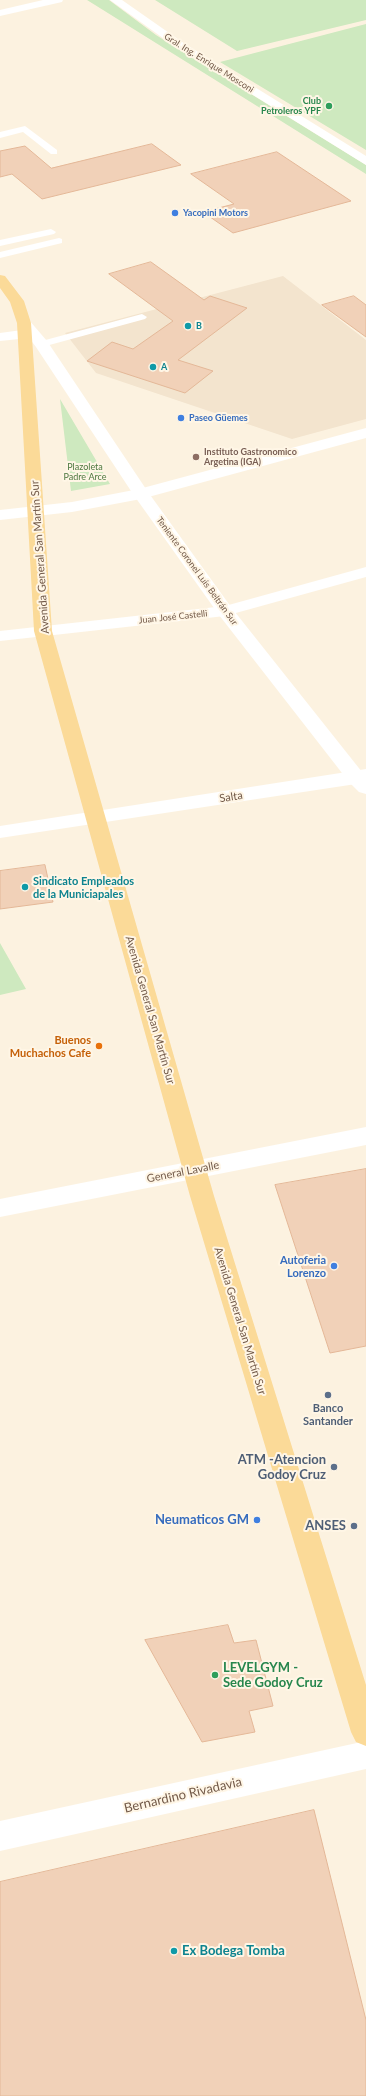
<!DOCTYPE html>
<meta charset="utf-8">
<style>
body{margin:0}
canvas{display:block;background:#fcf2e0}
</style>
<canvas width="366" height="2096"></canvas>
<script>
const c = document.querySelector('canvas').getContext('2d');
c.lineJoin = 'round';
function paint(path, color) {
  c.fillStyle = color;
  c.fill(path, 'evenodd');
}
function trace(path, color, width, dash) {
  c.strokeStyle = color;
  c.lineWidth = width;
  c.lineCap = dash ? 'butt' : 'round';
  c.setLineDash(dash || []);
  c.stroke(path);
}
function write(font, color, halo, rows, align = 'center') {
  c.font = font + ' Lato,sans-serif';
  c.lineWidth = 4;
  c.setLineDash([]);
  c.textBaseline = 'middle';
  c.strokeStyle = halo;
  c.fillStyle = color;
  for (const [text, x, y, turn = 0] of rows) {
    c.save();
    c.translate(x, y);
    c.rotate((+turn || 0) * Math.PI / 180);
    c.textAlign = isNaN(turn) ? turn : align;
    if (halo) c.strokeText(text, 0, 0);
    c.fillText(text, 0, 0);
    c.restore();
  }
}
paint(new Path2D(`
 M283,276L366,340V419L292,439L96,373L65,333Z`), '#f3e4ce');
paint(new Path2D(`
 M87,0H109L156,35L191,57L366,165V174Z
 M155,0H366V20L237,51Z
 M366,24V150L220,62Z
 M60,399L110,484L71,491Z
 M0,943L26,989L0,995Z`), '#cee9bf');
const building = new Path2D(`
 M152,144L181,165L42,199L12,174L0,177V151L25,146L51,168Z
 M277,152L351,201L233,233L203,212L234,204L191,174Z
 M151,262L204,300L210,296L247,308L178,360L213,371L185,393L87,361L112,342L133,349L173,321L109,274Z
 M354,296L366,305V337L322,305Z
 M45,865L53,902L0,909V871Z
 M366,1169V1346L330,1353L275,1185Z
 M228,1625L234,1643L256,1640L273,1706L249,1711L255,1732L202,1742L145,1640Z
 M314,1810L366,2020V2096H0V1882Z`);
paint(building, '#f1d1b8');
trace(building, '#e4b898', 1);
paint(new Path2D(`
 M25,126L57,150V154H51L23,132L0,138V132Z
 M51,229L56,232L54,234L0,246V240Z
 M59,238L62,239V243L0,258V252Z
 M142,314L147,317L145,319L42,347L37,344L38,342Z`), '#fff');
paint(new Path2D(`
 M110,0H122L182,42L366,156V165L174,46Z
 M366,428V438L141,499L72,512L0,520V510L72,502L139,489Z
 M366,567V577L225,616L0,641V631L225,606Z
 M366,769V781L356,784L0,838V826Z`), '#fff');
paint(new Path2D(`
 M43,0H63L62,2L0,16V10Z
 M24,319L29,320L47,341L148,492L231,607L366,777V794L359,792L349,782L219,615L133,494L36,347L29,338L0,341V333L22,330L17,323L19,320Z
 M366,1127V1145L0,1217V1199Z
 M366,1741V1769L0,1851V1821Z`), '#fff');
paint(new Path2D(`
 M0,275L5,276L24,301L31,323L52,631L214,1196L366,1685V1746L356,1742L351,1732L190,1196L34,631L17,323L10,302L0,288Z`), '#fbda98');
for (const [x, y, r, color] of [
 [329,106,4,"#2e9e5b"],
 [175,213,4,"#3f7fe0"],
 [188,326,4,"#0f9aa8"],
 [153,367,4,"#0f9aa8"],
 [181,418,4,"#3f7fe0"],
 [196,457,4,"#8d6e63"],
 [25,887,4,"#0f9aa8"],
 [99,1046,4,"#e8710a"],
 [334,1266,4,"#3f7fe0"],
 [328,1395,4,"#5c6f8a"],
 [334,1467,4,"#5c6f8a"],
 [257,1520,4,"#3f7fe0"],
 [354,1526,4,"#5c6f8a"],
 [215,1675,4,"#2e9e5b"],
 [174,1951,4,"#0f9aa8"]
]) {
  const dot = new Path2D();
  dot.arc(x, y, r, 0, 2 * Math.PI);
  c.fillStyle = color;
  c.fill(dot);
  trace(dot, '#fff6e6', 1.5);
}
write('9px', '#725948', '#fff6e6', [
 ["Gral. Ing. Enrique Mosconi",209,63,32],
 ["Teniente Coronel Luis Beltrán Sur",197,571,54],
 ["Juan José Castelli",173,617,-6]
]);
write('bold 9px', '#27864d', '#fff6e6', [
 ["Club",321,101],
 ["Petroleros YPF",321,111]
], 'right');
write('bold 9px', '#366cbe', '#fff6e6', [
 ["Yacopini Motors",183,213],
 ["Paseo Güemes",189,418]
], 'left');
write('bold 9px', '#0d838f', '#fff6e6', [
 ["B",196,326],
 ["A",161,367]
], 'left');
write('bold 9px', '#785e54', '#fff6e6', [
 ["Instituto Gastronomico",204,452],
 ["Argetina (IGA)",204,462]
], 'left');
write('9px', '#4e7840', '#fff6e6', [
 ["Plazoleta",85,467],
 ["Padre Arce",85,477]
]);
write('11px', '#725948', '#fff6e6', [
 ["Avenida General San Martín Sur",40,557,-94],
 ["Salta",231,797,-9],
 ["Avenida General San Martín Sur",150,1010,74],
 ["General Lavalle",183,1172,-11],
 ["Avenida General San Martín Sur",240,1321,73]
]);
write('bold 11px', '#0d838f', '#fff6e6', [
 ["Sindicato Empleados",33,881],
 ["de la Municiapales",33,894]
], 'left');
write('bold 11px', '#c56008', '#fff6e6', [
 ["Buenos",91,1040],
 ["Muchachos Cafe",91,1053]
], 'right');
write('bold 11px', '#366cbe', '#fff6e6', [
 ["Autoferia",326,1260],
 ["Lorenzo",326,1273]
], 'right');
write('bold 11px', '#4e5e75', '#fff6e6', [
 ["Banco",328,1408],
 ["Santander",328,1421]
]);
write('bold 13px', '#4e5e75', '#fff6e6', [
 ["ATM -Atencion",326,1460],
 ["Godoy Cruz",326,1475],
 ["ANSES",346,1526]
], 'right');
write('bold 13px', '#366cbe', '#fff6e6', [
 ["Neumaticos GM",249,1520]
], 'right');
write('bold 13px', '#27864d', '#fff6e6', [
 ["LEVELGYM -",223,1668],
 ["Sede Godoy Cruz",223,1683]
], 'left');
write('13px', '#725948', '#fff6e6', [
 ["Bernardino Rivadavia",183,1795,-13]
]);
write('bold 13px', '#0d838f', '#fff6e6', [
 ["Ex Bodega Tomba",182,1951]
], 'left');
</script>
